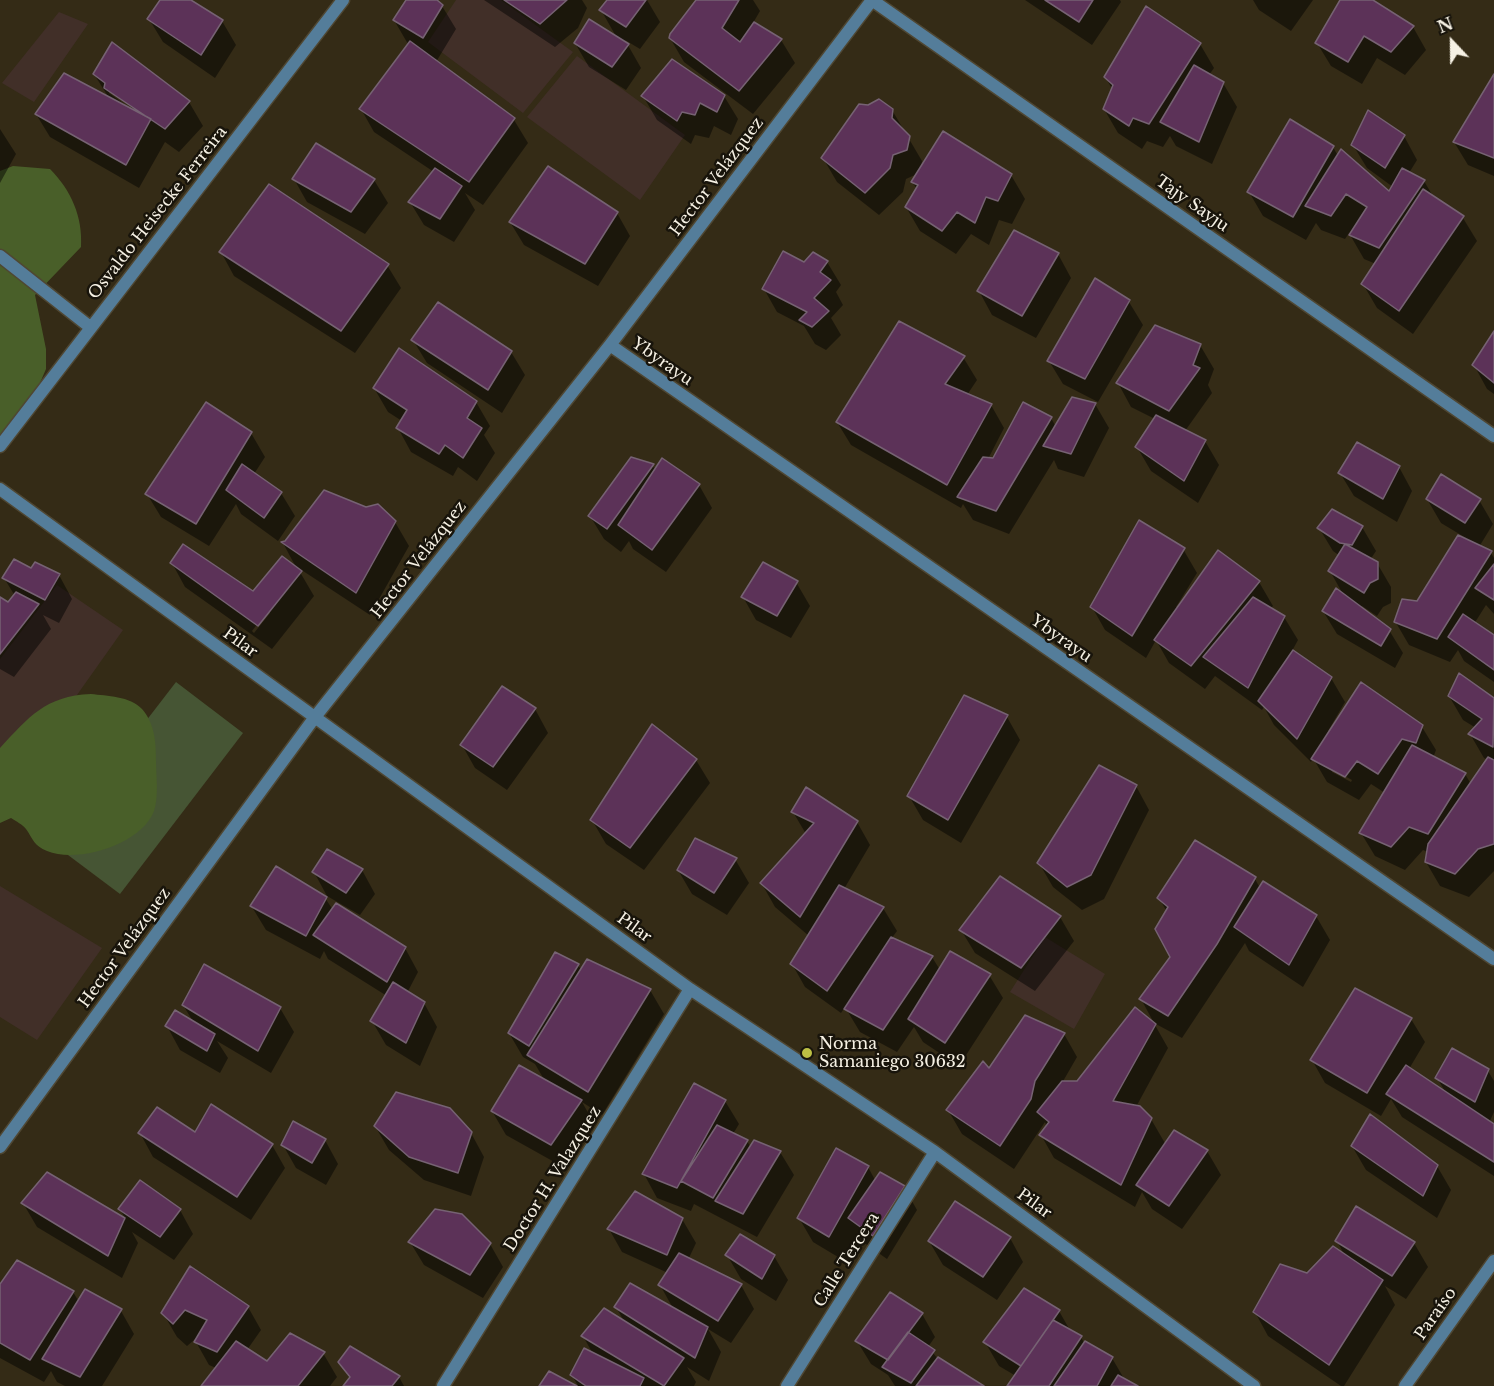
<!DOCTYPE html>
<meta charset="utf-8">
<style>
body{margin:0}
#map{position:relative;width:1494px;height:1386px;overflow:hidden;background:#342b16;font-family:"Libre Baskerville",serif}
canvas{display:block}
.north{position:absolute;left:1422px;top:12px;width:60px;height:60px;-webkit-text-stroke:4px #18140b;paint-order:stroke;rotate:338deg;font-size:16px;font-weight:700;line-height:24px;text-align:center;color:#f6f1e4}
.north::after{content:'';display:block;margin:auto;width:21px;height:27px;background:#f6f1e4;clip-path:polygon(50% 0,100% 100%,50% 72%,0 100%)}
</style>
<div id="map">
<canvas width="1494" height="1386"></canvas>
<div class="north">N</div>
</div>
<script>
const c = document.querySelector('canvas').getContext('2d');
c.lineJoin = 'round';
function paint(path, color) {
  c.fillStyle = color;
  c.fill(path, 'evenodd');
}
function trace(path, color, width, dash) {
  c.strokeStyle = color;
  c.lineWidth = width;
  c.lineCap = dash ? 'butt' : 'round';
  c.setLineDash(dash || []);
  c.stroke(path);
}
function write(font, color, halo, rows, align = 'center') {
  c.font = font + ' "Libre Baskerville",serif';
  c.lineWidth = 5;
  c.setLineDash([]);
  c.textBaseline = 'middle';
  c.strokeStyle = halo;
  c.fillStyle = color;
  for (const [text, x, y, turn = 0] of rows) {
    c.save();
    c.translate(x, y);
    c.rotate((+turn || 0) * Math.PI / 180);
    c.textAlign = isNaN(turn) ? turn : align;
    if (halo) c.strokeText(text, 0, 0);
    c.fillText(text, 0, 0);
    c.restore();
  }
}
paint(new Path2D(`
 M456,0H501L573,52L523,113L428,42Z
 M59,12L88,24L34,102L2,83Z
 M577,56L685,135L640,200L527,117Z
 M57,585L123,630L21,774L0,761V659Z
 M0,886L102,948L37,1040L0,1017Z
 M1045,937L1105,974L1074,1029L1010,992Z`), '#412f28');
paint(new Path2D(`
 M176,682L243,733L120,894L52,843Z`), '#465534');
paint(new Path2D(`
 M13,166L50,169C71,190 83,217 81,247L35,295L46,349V369L18,434L0,452V171Z
 M91,694C107,696 130,696 142,709C155,724 156,743 156,761C156,776 159,796 154,811C142,844 78,864 47,851C34,846 33,839 26,829C23,825 16,821 11,818L0,823V748C29,717 45,696 91,694Z`), '#495f29');
paint(new Path2D(`
 M162,0H189L222,21L236,45L215,78L163,42L149,19Z
 M408,0H434L442,6L456,29L436,62L514,120L528,143L483,205L465,193L475,210L454,242L424,225L410,202L434,172L374,132L361,109L408,44L394,20Z
 M484,0H582L587,8L578,28L555,47Z
 M609,0H647L660,22L640,49L625,40L641,68L626,90L589,67L575,43L617,38L601,10Z
 M698,0H753L760,11L753,23L781,40L795,63L753,114L684,62L670,38Z
 M1025,0H1120L1121,2L1092,45Z
 M1253,0H1313L1291,31L1259,10Z
 M1341,0H1371L1413,27L1426,50L1405,75L1377,58L1362,84L1331,66L1317,43Z
 M113,44L189,102L203,126L179,152L165,142L139,188L50,137L36,114L109,98L94,74ZM109,89L144,114L142,117L109,93Z
 M1200,44L1214,68L1209,75L1223,83L1237,107L1212,164L1176,146L1170,136L1163,147L1147,141L1142,149L1118,133L1104,109L1113,90L1105,77Z
 M1494,77V176L1468,165L1454,142Z
 M643,96H724L738,119L731,135L714,126L709,138L695,135L691,144L657,120Z
 M892,110L922,161L921,168L1011,175L1025,199L1012,224L999,220L989,245L971,234L956,254L920,231L906,207L917,189L912,182L917,174L906,179L903,192L879,215L837,182L823,158Z
 M0,129L16,154L0,183Z
 M1404,136L1417,160L1409,173L1424,181L1434,198L1463,218L1477,241L1413,334L1377,308L1363,284L1376,264L1364,259L1349,233L1345,239L1321,230L1316,223L1306,240L1263,216L1249,192L1333,147L1338,156L1389,193L1393,187L1367,168L1353,145Z
 M294,179L374,180L388,203L365,234L307,202Z
 M617,213L630,236L598,286L524,245L510,222Z
 M221,252L387,265L401,288L355,353L234,276Z
 M1058,254L1071,278L1036,338L992,315L979,291Z
 M827,262L841,285L836,292L843,305L831,318L841,335L826,350L815,344L804,326L777,312L764,289L804,264Z
 M1129,302L1143,325L1098,402L1063,384L1049,361Z
 M1494,334V394L1487,389L1474,365Z
 M413,340L511,352L525,375L502,413L427,363Z
 M1200,345L1214,369L1208,385L1212,393L1185,431L1205,441L1219,465L1198,503L1151,471L1137,447L1155,419L1131,407L1118,383Z
 M963,357L977,380L967,395L991,405L1004,428L988,459H994L1051,418L1056,427L1095,404L1109,428L1084,477L1058,469L1054,460L1009,534L973,520L963,504L961,508L851,445L837,422Z
 M374,388L476,402L490,426L484,435L495,453L477,481L458,467L453,476L411,452L398,428L402,421L388,412Z
 M251,433L265,457L254,474L281,493L295,516L278,541L241,514L236,504L209,546L161,517L147,494Z
 M632,459L699,485L712,508L666,572L633,549L629,541L621,552L604,539L590,516Z
 M1399,467L1412,491L1397,522L1354,496L1340,473Z
 M1427,499L1479,500L1493,524L1479,547L1491,553L1494,558V614L1486,605L1474,624L1494,637V682L1464,661L1458,650L1450,662L1409,645L1395,621L1418,603L1466,538L1441,523Z
 M395,522L409,546L370,615L297,567L314,596L272,649L185,587L172,563L254,593L298,571L283,543ZM266,613H270L254,633L252,631Z
 M1362,527L1376,551L1370,560L1377,563L1391,587V603L1383,607L1377,616L1362,606L1361,608L1389,630L1403,653L1395,668L1337,634L1323,611L1344,596L1330,571L1340,556L1333,551L1319,528Z
 M1183,549L1197,573L1176,607L1178,608L1218,553L1259,582L1273,606L1270,609L1284,617L1298,640L1292,651L1331,678L1345,702L1328,731L1330,733L1422,727L1436,750L1433,758L1465,774L1471,784L1488,760L1484,758L1470,734L1476,728L1463,720L1449,696L1459,675L1494,700V871L1469,897L1440,886L1426,862L1428,852L1423,850L1405,870L1375,856L1361,833L1385,793L1371,784L1359,800L1327,782L1313,758L1311,762L1274,725L1264,707L1262,710L1215,676L1205,689L1169,663L1156,640L1146,658L1105,630L1092,607ZM1332,769L1352,780L1351,782L1332,772Z
 M31,570L59,575L72,599L59,623L43,615L51,629L14,677L0,669V599L8,604L15,596L4,578Z
 M796,582L810,606L791,638L756,620L743,597Z
 M535,709L548,733L507,790L475,768L462,745Z
 M1007,717L1020,740L961,843L923,820L909,796Z
 M696,760L710,783L644,870L606,844L592,820Z
 M1136,786L1149,810L1104,899L1082,910L1053,887L1039,863Z
 M793,812L857,822L870,845L844,889L883,908L897,931L891,939L932,957L940,970L989,975L1003,998L959,1066L923,1042L914,1027L897,1052L860,1032L845,1007L841,1013L805,987L792,964L809,936L775,907L762,884L806,834Z
 M735,859L749,883L727,915L692,894L678,870Z
 M362,870L375,894L360,915L327,896L314,872Z
 M1255,879L1260,888L1316,916L1330,940L1303,987L1249,951L1245,943L1182,1038L1154,1023L1141,999L1171,957L1167,912L1159,898Z
 M325,898L333,910L405,948L418,972L407,993L424,1003L437,1027L420,1066L386,1045L372,1021L387,996L328,959L324,951L320,959L266,930L252,907Z
 M1060,917L1074,941L1035,991L975,953L961,930Z
 M588,961L650,990L664,1014L602,1115L582,1102L595,1125L565,1168L506,1135L492,1111L545,1081L535,1064L523,1057L509,1033L578,965L582,971Z
 M183,1005L280,1008L294,1032L271,1073L217,1041L228,1058L220,1073L180,1050L167,1026L194,1023Z
 M1411,1019L1425,1042L1409,1069L1446,1093L1437,1078L1488,1071L1494,1081V1112L1489,1123L1494,1126V1176L1402,1117L1391,1099L1381,1116L1325,1083L1312,1060Z
 M1155,1025L1168,1048L1136,1107L1151,1119L1166,1145L1207,1151L1221,1175L1182,1229L1152,1209L1142,1192L1135,1207L1054,1158L1041,1135L1047,1127L1045,1122L1014,1169L962,1134L948,1110L989,1071L1064,1034L1077,1057L1062,1083L1078,1082Z
 M725,1101L739,1124L733,1134L747,1141L751,1148L780,1152L794,1175L757,1237L694,1204L691,1211L657,1198L644,1174Z
 M375,1126L471,1133L484,1157L471,1196L424,1180L389,1150Z
 M140,1133L196,1134L272,1145L285,1168L251,1220L153,1157Z
 M325,1140L338,1164L326,1185L296,1168L283,1145Z
 M1352,1146L1437,1166L1451,1190L1437,1218L1366,1170Z
 M868,1167L875,1180L904,1187L917,1210L887,1259L863,1242L858,1233L843,1260L813,1242L799,1218Z
 M48,1174L126,1220L120,1209L180,1210L193,1234L174,1260L132,1232L138,1243L122,1278L37,1227L23,1203Z
 M1356,1208L1414,1243L1428,1267L1406,1299L1385,1286L1395,1305L1344,1386H1341L1268,1336L1255,1312L1308,1274L1345,1256L1337,1241Z
 M682,1219L696,1243L688,1260L741,1285L754,1309L731,1343L708,1329L721,1352L709,1381L687,1367L696,1382L694,1386H578L572,1375L593,1354L583,1336L625,1323L616,1307L674,1310L660,1285L668,1273L622,1252L609,1229Z
 M1010,1238L1023,1262L997,1300L943,1265L929,1241Z
 M410,1242L490,1244L503,1267L483,1298L424,1265Z
 M727,1255L774,1256L788,1280L776,1301L741,1279Z
 M190,1268L248,1307L261,1330L247,1350L267,1363L323,1353L337,1377L330,1386H203L216,1368L209,1365L196,1342L200,1335L187,1346L177,1337L163,1313Z
 M0,1287L73,1292L79,1302L121,1311L134,1334L102,1386H65L57,1382L51,1371L44,1382L0,1358Z
 M1059,1311L1071,1332L1081,1337L1084,1343L1112,1358L1126,1382L1135,1386H1009L1016,1376L999,1366L985,1342Z
 M922,1314L935,1337L928,1347L938,1359L981,1386H895L888,1375L871,1364L857,1341Z
 M340,1362L399,1377L404,1386H345L350,1379Z`), '#0007');
const building = new Path2D(`
 M160,0H191L223,20L201,55L147,19Z
 M406,0H437L443,5L423,38L393,20Z
 M504,0H567L540,24Z
 M607,0H646L626,27L599,10Z
 M696,0H739L722,28L740,42L754,22L782,39L739,91L669,38L670,34Z
 M1045,0H1093L1079,22Z
 M1340,0H1373L1414,26L1391,52L1364,36L1348,62L1315,43Z
 M1146,6L1201,43L1149,124L1133,118L1129,126L1103,109L1113,85L1104,77Z
 M589,19L629,44L612,67L574,43Z
 M410,41L515,118L469,182L359,109Z
 M112,42L190,101L165,129L104,88L105,83L93,74Z
 M672,59L725,95L717,112L700,103L695,115L682,112L677,121L641,96Z
 M1194,65L1224,82L1199,142L1160,122Z
 M64,73L151,119L126,165L35,114Z
 M1494,74V158L1453,142Z
 M879,99L893,109L892,118L910,136L907,150L893,155L890,168L865,193L821,158L859,104L868,105Z
 M1368,110L1405,135L1385,168L1351,145Z
 M1290,119L1334,146L1293,217L1247,192Z
 M943,131L1012,174L998,201L986,197L975,223L957,212L942,231L905,207L918,185L911,182Z
 M316,143L375,179L351,212L292,179Z
 M1341,149L1389,191L1402,168L1425,180L1379,248L1349,235L1367,207L1346,194L1331,216L1305,206Z
 M548,166L618,212L585,264L509,222Z
 M435,168L462,186L440,219L408,202Z
 M269,184L389,264L341,331L219,252Z
 M1423,189L1464,216L1399,311L1361,284Z
 M1014,230L1059,253L1022,316L977,291Z
 M783,251L804,262L813,252L828,261L820,272L831,280L814,298L829,311L812,327L799,320L807,312L762,289Z
 M1095,278L1130,300L1085,379L1047,361Z
 M438,302L512,351L488,390L411,340Z
 M899,321L965,356L945,384L992,404L947,485L836,422Z
 M1155,325L1201,344L1193,365L1200,368L1169,411L1116,383Z
 M1494,331V383L1472,365Z
 M399,348L477,401L467,418L482,428L463,458L445,445L439,454L396,428L407,410L373,388Z
 M1072,397L1096,403L1071,454L1043,446Z
 M206,402L252,432L196,524L145,494Z
 M1023,402L1052,417L996,511L957,497L983,457L993,458Z
 M1156,415L1206,440L1184,481L1135,447Z
 M1357,442L1400,466L1383,499L1338,473Z
 M631,457L654,464L607,529L588,516Z
 M662,458L700,484L652,550L618,525Z
 M242,464L282,492L264,518L226,490Z
 M1441,474L1481,499L1465,523L1426,499Z
 M324,490L366,507L378,504L396,521L356,593L281,542L285,541Z
 M1332,509L1363,526L1352,545L1340,543L1317,528Z
 M1139,520L1185,548L1132,636L1090,607Z
 M1458,535L1492,551L1437,639L1394,622L1402,599L1417,601Z
 M183,544L253,591L282,556L302,571L258,626L170,563Z
 M1345,544L1378,562V579L1370,583L1364,593L1328,571Z
 M1218,550L1260,581L1191,666L1154,640Z
 M14,559L31,568L35,562L60,574L45,600L2,578Z
 M763,562L798,581L777,616L741,597Z
 M1494,564V600L1475,588Z
 M1336,588L1391,629L1381,646L1322,611Z
 M16,592L39,604L0,654V597L8,602Z
 M1253,597L1285,616L1248,688L1203,657Z
 M1463,614L1494,635V670L1448,637Z
 M1293,650L1332,677L1297,739L1258,701Z
 M1459,673L1494,698L1493,747L1468,734L1482,719L1448,696Z
 M1361,682L1423,725L1416,743L1402,739L1378,774L1357,761L1345,777L1311,759Z
 M502,686L536,708L493,767L460,745Z
 M964,695L1008,715L948,820L907,796Z
 M652,724L697,759L630,848L590,820Z
 M1412,745L1466,773L1428,834L1409,827L1391,847L1359,833Z
 M1488,757L1494,760V844L1478,849L1455,874L1425,862L1428,844Z
 M1099,765L1137,785L1091,875L1067,887L1037,863Z
 M806,787L858,821L800,917L760,883L814,823L791,812Z
 M695,838L737,858L714,893L677,870Z
 M1195,840L1256,877L1217,944L1168,1016L1139,999L1170,957L1155,929L1168,907L1157,898Z
 M327,849L363,869L346,893L312,872Z
 M276,866L327,897L306,936L250,906Z
 M1000,876L1061,916L1021,968L959,930Z
 M1263,881L1317,915L1289,965L1234,927Z
 M839,885L884,907L827,991L790,964Z
 M336,903L406,947L387,982L313,935Z
 M891,937L933,956L883,1030L844,1009Z
 M950,951L991,974L945,1043L908,1019Z
 M555,952L579,964L529,1046L508,1033Z
 M587,959L651,989L588,1092L527,1055Z
 M204,964L281,1007L258,1051L182,1005Z
 M393,982L425,1002L406,1043L370,1021Z
 M1355,988L1412,1018L1367,1093L1310,1060Z
 M1135,1007L1156,1024L1113,1101L1140,1106L1152,1118L1121,1185L1039,1135L1049,1122L1037,1112L1062,1081H1077Z
 M175,1010L215,1034L207,1051L165,1026Z
 M1025,1015L1065,1033L1035,1081L1031,1099L1000,1146L946,1110L983,1061L989,1068Z
 M1452,1048L1489,1069L1475,1102L1435,1078Z
 M519,1065L582,1100L551,1145L491,1111Z
 M1406,1065L1494,1124V1162L1386,1094Z
 M694,1083L726,1100L677,1188L642,1174Z
 M396,1092L450,1108L472,1132L458,1173L409,1157L374,1126Z
 M211,1104L273,1144L237,1197L138,1133L157,1107L195,1132Z
 M1370,1114L1438,1165L1423,1196L1351,1146Z
 M293,1121L326,1139L312,1163L281,1145Z
 M717,1125L748,1140L713,1198L681,1181Z
 M1174,1130L1208,1150L1169,1206L1136,1185Z
 M754,1140L781,1151L743,1214L715,1201Z
 M836,1148L869,1166L829,1237L797,1218Z
 M47,1172L125,1218L108,1256L21,1203Z
 M880,1172L905,1186L873,1236L848,1218Z
 M140,1180L181,1209L160,1237L118,1209Z
 M635,1191L683,1218L667,1255L607,1229Z
 M955,1201L1011,1237L983,1277L928,1241Z
 M1356,1206L1415,1242L1392,1276L1335,1241Z
 M435,1209L462,1214L491,1243L470,1275L408,1242Z
 M740,1234L775,1255L762,1279L725,1255Z
 M1333,1246L1383,1280L1329,1365L1253,1312L1280,1264L1307,1273Z
 M679,1253L742,1284L718,1321L658,1285Z
 M17,1260L74,1291L30,1360L0,1343V1284Z
 M190,1266L249,1306L217,1352L194,1342L207,1320L185,1310L173,1324L161,1313Z
 M630,1283L708,1327L695,1358L614,1307Z
 M1024,1288L1060,1310L1021,1366L983,1342Z
 M85,1289L122,1309L80,1377L42,1359Z
 M890,1292L923,1313L888,1360L855,1341Z
 M604,1308L684,1358L664,1386L581,1336Z
 M1053,1320L1082,1336L1049,1386H1007Z
 M908,1332L935,1350L911,1383L882,1367Z
 M290,1333L325,1352L298,1386H201L236,1341L267,1361Z
 M1085,1341L1113,1357L1097,1386H1054Z
 M350,1346L400,1376L392,1386H343L350,1377L338,1362Z
 M584,1348L644,1378L640,1386H586L570,1375Z
 M938,1357L984,1386H916Z
 M549,1371L577,1386H539Z
 M1118,1375L1138,1386H1111Z`);
paint(building, '#5c3258');
trace(building, '#766273', 1.5);
const street = new Path2D(`
 M872,0L1494,436
 M0,256L90,327
 M610,345L1494,959
 M0,446L343,0
 M0,489L690,989L935,1152L1254,1386
 M0,1147L315,717L610,345L872,0
 M443,1386L690,989
 M787,1386L935,1152
 M1405,1386L1494,1261`);
trace(street, '#4f4733', 15);
trace(street, '#547d9a', 12);
for (const [x, y, r, color] of [
 [807,1053,6,"#bcbf44"]
]) {
  const dot = new Path2D();
  dot.arc(x, y, r, 0, 2 * Math.PI);
  c.fillStyle = color;
  c.fill(dot);
  trace(dot, '#18140b', 2);
}
write('16px', '#f6f1e4', '#18140b', [
 ["Hector Velázquez",717,177,-53],
 ["Tajy Sayju",1192,204,35],
 ["Osvaldo Heisecke Ferreira",158,213,-52],
 ["Ybyrayu",662,362,35],
 ["Hector Velázquez",419,560,-52],
 ["Ybyrayu",1061,639,35],
 ["Pilar",240,643,36],
 ["Pilar",634,928,36],
 ["Hector Velázquez",125,948,-54],
 ["Doctor H. Valazquez",553,1179,-58],
 ["Pilar",1034,1204,36],
 ["Calle Tercera",847,1260,-58],
 ["Paraíso",1436,1314,-55]
]);
write('16px', '#f6f1e4', '#18140b', [
 ["Norma",819,1044],
 ["Samaniego 30632",819,1062]
], 'left');
</script>
